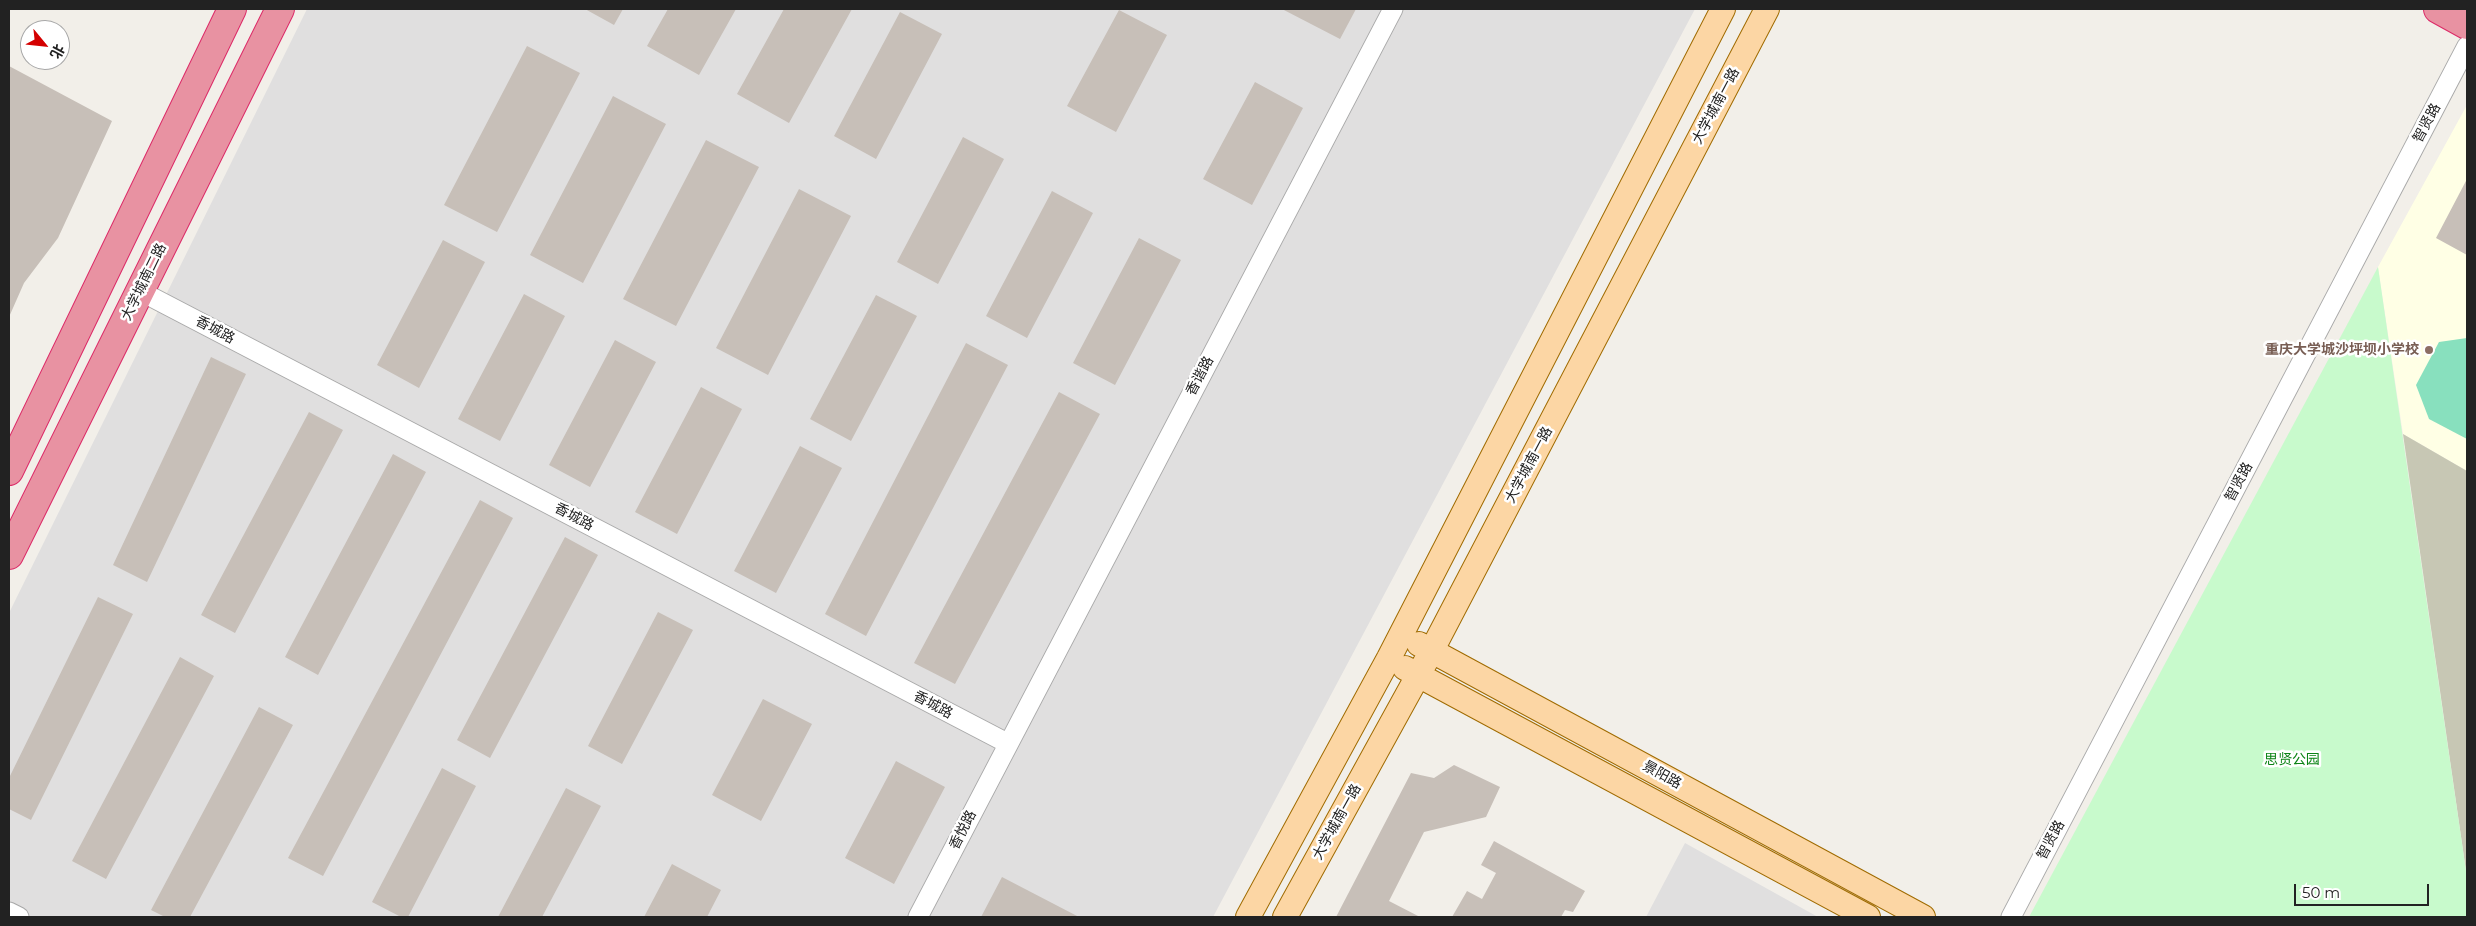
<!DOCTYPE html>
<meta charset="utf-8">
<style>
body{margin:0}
#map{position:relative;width:2476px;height:926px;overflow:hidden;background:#f2efe9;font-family:Montserrat,"Noto Sans SC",sans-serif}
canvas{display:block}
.frame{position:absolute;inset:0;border:10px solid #222;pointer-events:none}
.north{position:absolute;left:20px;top:20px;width:50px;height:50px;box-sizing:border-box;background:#fff;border:1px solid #a7a7a7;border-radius:50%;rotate:118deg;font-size:14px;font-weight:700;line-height:20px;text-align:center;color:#222}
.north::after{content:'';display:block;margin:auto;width:18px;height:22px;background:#d40000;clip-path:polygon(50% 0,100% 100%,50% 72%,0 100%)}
.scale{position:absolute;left:2294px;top:884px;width:135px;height:22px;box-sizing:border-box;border:2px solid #222;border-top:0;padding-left:6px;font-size:15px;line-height:18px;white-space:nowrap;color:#222;-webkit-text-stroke:4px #fff;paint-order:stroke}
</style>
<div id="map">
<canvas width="2476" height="926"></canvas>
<div class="frame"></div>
<div class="north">北</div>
<div class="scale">50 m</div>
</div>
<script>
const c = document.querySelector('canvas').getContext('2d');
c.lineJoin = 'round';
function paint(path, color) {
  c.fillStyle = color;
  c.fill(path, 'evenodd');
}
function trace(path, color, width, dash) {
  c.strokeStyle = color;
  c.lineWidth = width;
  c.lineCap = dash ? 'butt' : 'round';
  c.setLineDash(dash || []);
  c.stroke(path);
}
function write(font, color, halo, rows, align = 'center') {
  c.font = font + ' Montserrat,"Noto Sans SC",sans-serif';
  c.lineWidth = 5;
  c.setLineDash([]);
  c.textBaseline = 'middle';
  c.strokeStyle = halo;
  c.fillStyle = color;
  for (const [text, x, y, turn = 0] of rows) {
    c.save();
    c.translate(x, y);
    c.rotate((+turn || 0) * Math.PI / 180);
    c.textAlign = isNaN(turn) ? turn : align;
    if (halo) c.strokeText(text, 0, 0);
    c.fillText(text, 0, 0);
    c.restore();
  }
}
paint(new Path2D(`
 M307,9H1695L1213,917H9V613Z
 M1685,843L1818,917H1646Z`), '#e0dfdf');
paint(new Path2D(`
 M2467,105V471L2403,434L2378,267Z`), '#ffffe5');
paint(new Path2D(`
 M2403,434L2467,471V878Z`), '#c7c7b4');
paint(new Path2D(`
 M2378,267L2467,878V917H2029Z`), '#c8facc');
paint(new Path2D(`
 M2467,338V439L2429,419L2416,385L2439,342Z`), '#88e0be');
paint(new Path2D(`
 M585,9H623L614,25Z
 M668,9H736L699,75L647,46Z
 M784,9H852L789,123L737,94Z
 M1282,9H1356L1340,39Z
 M1119,10L1167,35L1116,132L1067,106Z
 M900,12L942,34L876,159L834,136Z
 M527,46L580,73L497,232L444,205Z
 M9,66L112,121L58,238L24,283L9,317Z
 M1255,82L1303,108L1252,205L1203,179Z
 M613,96L666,124L583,283L530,255Z
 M963,137L1004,159L938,284L897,262Z
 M706,140L759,167L676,326L623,299Z
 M2467,179V255L2436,238Z
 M799,189L851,216L768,375L716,348Z
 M1052,191L1093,213L1027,338L986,316Z
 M1139,238L1181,260L1115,385L1073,363Z
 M443,240L485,262L419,388L377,365Z
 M524,294L565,316L500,441L458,419Z
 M876,295L917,316L851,441L810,419Z
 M615,340L656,362L590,487L549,465Z
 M966,343L1008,365L866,636L825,614Z
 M211,357L246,374L147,582L113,565Z
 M701,387L742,409L677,534L635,512Z
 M1059,392L1100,414L955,684L914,663Z
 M309,412L343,430L235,633L201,615Z
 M800,446L842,468L776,593L734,571Z
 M393,454L426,472L318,675L285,657Z
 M480,500L513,518L323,876L288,858Z
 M565,537L598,555L490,758L457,740Z
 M98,597L133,614L31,820L9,809V778Z
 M658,612L693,630L622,764L588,746Z
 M180,657L214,676L106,879L72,861Z
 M763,699L812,724L761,821L712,795Z
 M259,707L293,725L190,917H165L151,910Z
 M896,761L945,787L894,884L845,858Z
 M1454,765L1500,787L1486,817L1424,832L1389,901L1420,917H1336L1411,773L1434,778Z
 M442,768L476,786L408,917H401L372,902Z
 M566,788L601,806L542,917H498Z
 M1494,841L1585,891L1573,912L1565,910L1561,917H1452L1467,891L1482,899L1496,873L1481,865Z
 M672,864L721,890L707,917H644Z
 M1002,877L1079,917H981Z`), '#c7bfb8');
const minor = new Path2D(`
 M140,291L1007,743
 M9,912L19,917
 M918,917L1393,9
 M2011,917L2467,46`);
const major = new Path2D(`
 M1419,644L1923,917
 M1405,668L1868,917
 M1248,917L1389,658L1723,9
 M1285,917L1432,650L1767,9`);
const highway = new Path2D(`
 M2438,9L2467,25
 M9,471L232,9
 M9,555L280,9`);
trace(minor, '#a9a9a9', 21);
trace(major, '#a06b00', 26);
trace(highway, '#dc2a67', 30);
trace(minor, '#fff', 19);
trace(major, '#fcd6a4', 24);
trace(highway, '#e892a2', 28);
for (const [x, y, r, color] of [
 [2429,350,5,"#8d6e63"]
]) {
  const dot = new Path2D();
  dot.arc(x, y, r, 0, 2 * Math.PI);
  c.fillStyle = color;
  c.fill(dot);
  trace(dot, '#fff', 2);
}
write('14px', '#222', '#fff', [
 ["大学城南一路",1716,106,-62],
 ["智贤路",2427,123,-62],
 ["大学城南二路",144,282,-64],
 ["香城路",215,330,28],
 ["香谐路",1200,376,-62],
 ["大学城南一路",1529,465,-62],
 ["智贤路",2239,482,-62],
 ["香城路",574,517,28],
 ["香城路",933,705,28],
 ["景阳路",1662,775,29],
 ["大学城南一路",1337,822,-61],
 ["香悦路",963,830,-63],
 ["智贤路",2051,840,-62]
]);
write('bold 14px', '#785e54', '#fff', [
 ["重庆大学城沙坪坝小学校",2419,350]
], 'right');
write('14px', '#0c8416', '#fff', [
 ["思贤公园",2292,760]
]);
</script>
